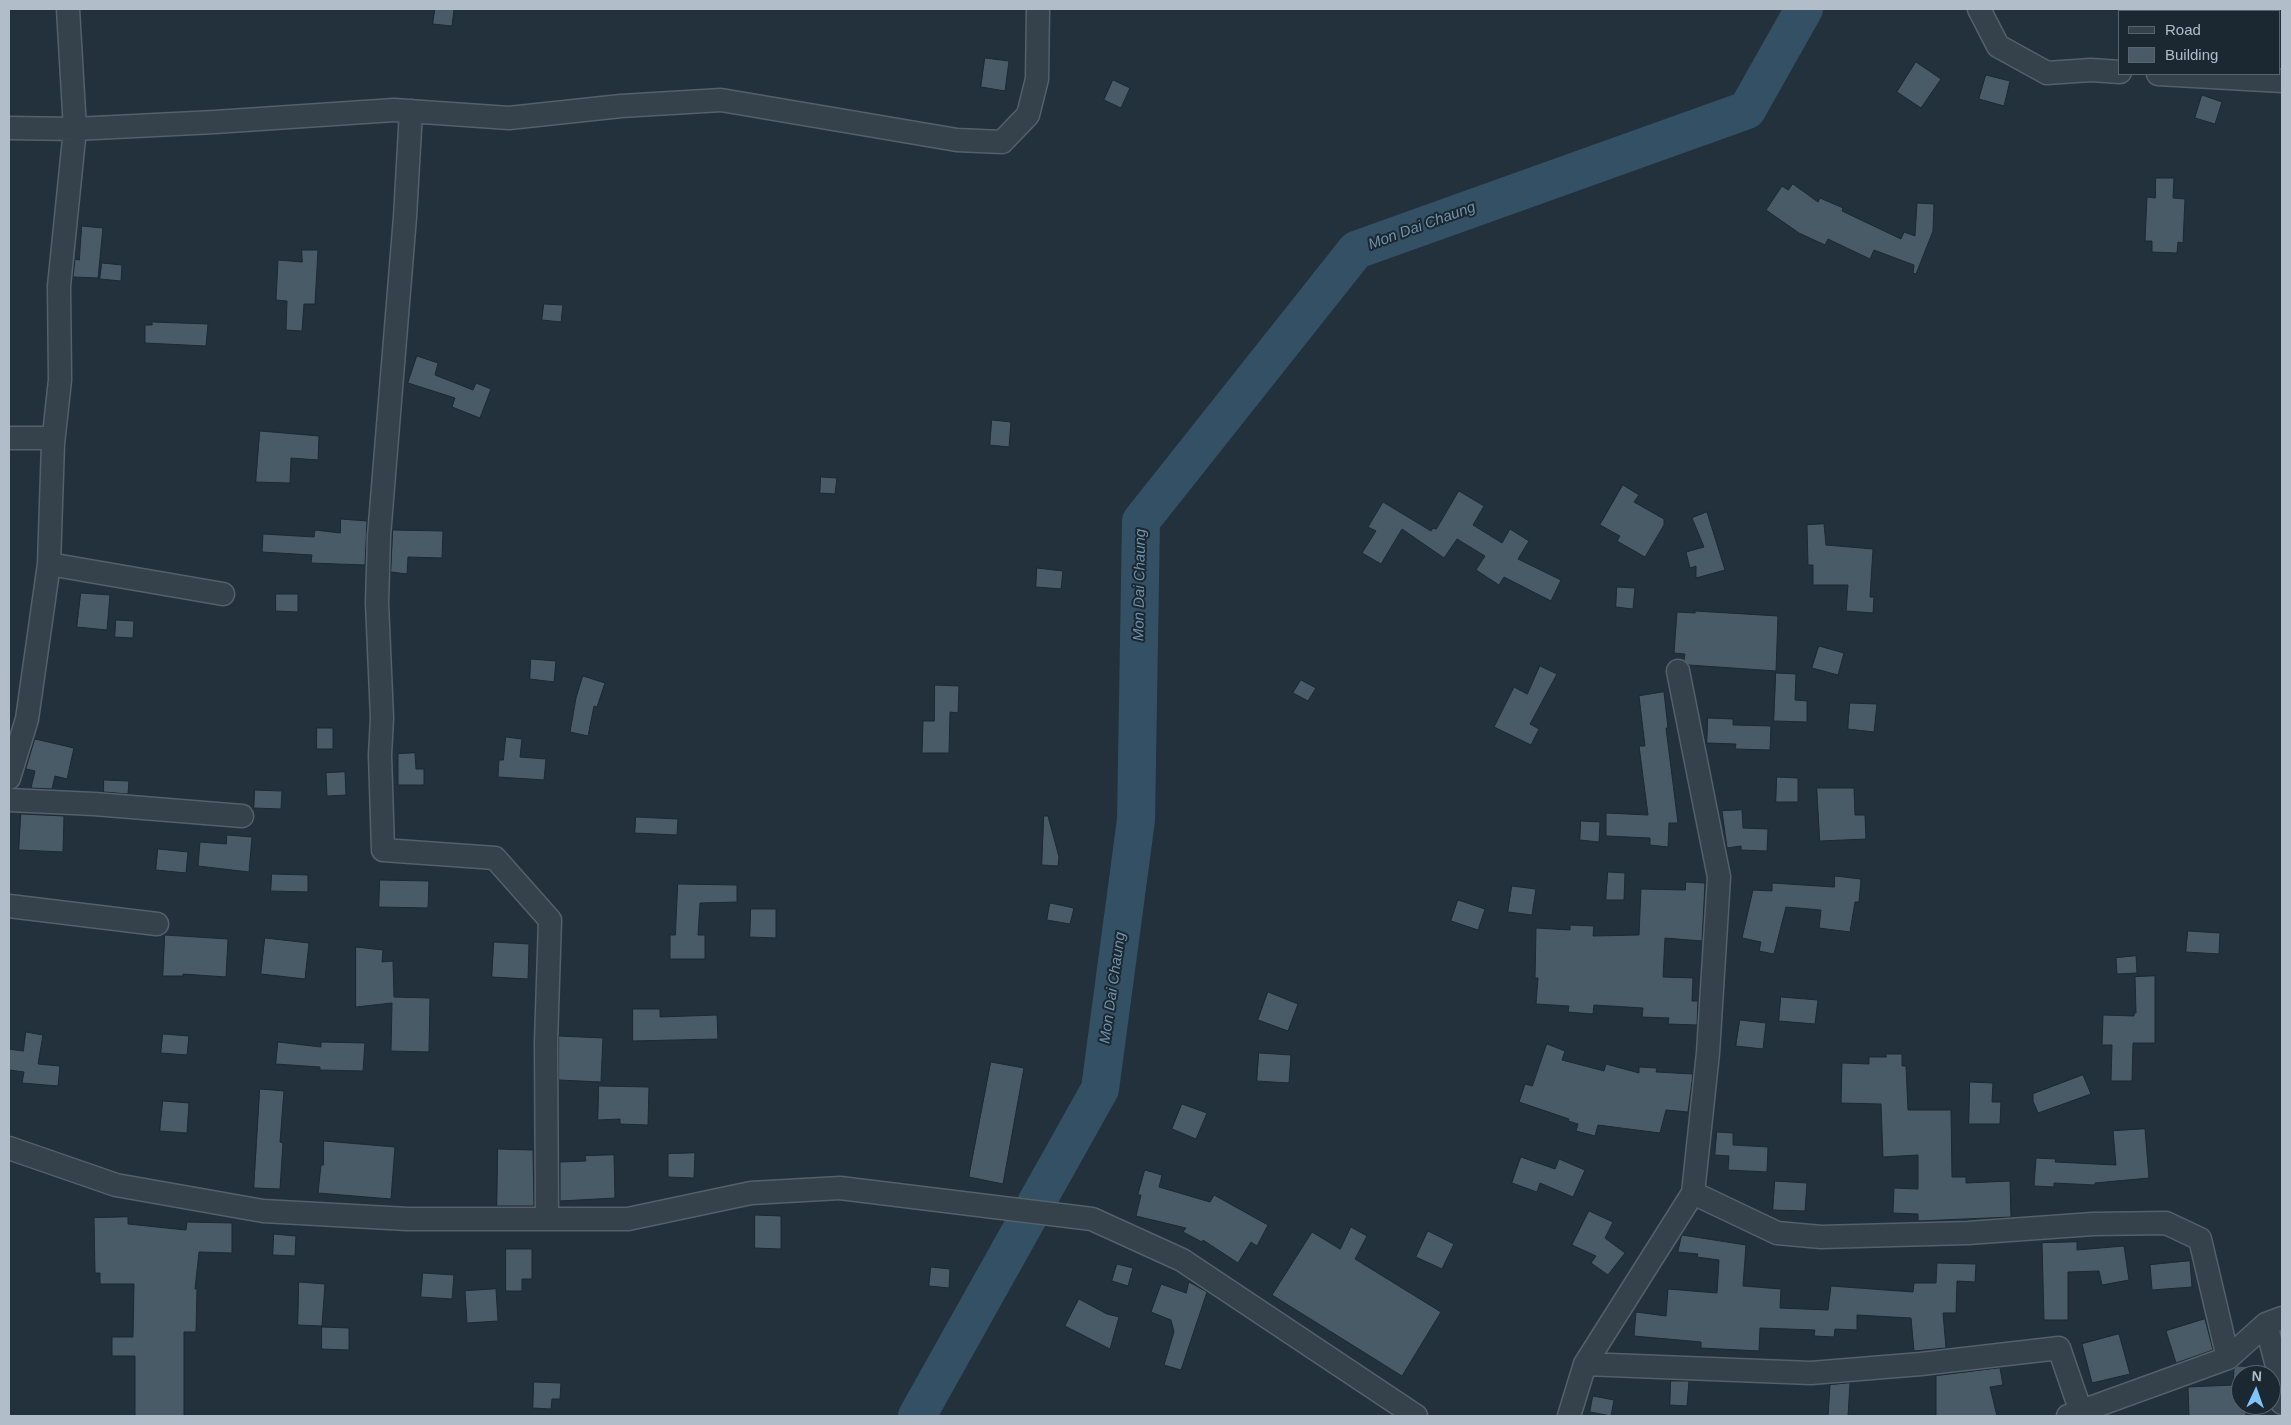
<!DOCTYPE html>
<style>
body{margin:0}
#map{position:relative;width:2291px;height:1425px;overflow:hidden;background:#22313c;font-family:Helvetica,sans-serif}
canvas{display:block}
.frame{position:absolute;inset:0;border:10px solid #b1bdc8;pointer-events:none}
.legend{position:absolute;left:2118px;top:10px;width:162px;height:65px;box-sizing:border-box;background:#1b2731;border:1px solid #57636d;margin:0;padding:6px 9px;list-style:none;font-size:15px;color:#b1bdc8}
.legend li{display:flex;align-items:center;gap:10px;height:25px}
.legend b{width:25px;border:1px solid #57636d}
.north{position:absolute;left:2231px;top:1365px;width:50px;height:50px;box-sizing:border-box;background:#1b2731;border:1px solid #57636d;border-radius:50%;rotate:3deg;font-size:14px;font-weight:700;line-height:20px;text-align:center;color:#b1bdc8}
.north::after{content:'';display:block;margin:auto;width:18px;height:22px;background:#82c3fc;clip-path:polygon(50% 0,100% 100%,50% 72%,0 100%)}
</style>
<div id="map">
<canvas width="2291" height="1425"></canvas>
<div class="frame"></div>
<ul class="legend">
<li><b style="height:6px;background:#35424c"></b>Road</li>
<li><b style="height:14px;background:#4a5b68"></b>Building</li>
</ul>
<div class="north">N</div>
</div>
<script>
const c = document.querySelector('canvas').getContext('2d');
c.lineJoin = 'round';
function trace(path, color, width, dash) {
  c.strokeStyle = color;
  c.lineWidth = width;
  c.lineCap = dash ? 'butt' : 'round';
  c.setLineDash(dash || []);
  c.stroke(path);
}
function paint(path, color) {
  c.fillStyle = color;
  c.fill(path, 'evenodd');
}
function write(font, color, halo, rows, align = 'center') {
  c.font = font + ' Helvetica,sans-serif';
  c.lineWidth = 4;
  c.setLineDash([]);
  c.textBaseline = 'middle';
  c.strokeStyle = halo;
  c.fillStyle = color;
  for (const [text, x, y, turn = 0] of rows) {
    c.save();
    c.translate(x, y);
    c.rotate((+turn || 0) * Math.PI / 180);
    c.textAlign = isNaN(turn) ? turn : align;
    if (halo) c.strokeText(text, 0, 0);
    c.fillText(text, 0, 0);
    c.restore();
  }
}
trace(new Path2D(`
 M917,1416L1100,1089L1136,820L1141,521L1356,250L1747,110L1804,9`), '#345064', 38);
const building = new Path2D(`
 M435,9H454L452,26L433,24Z
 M985,58L1009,61L1005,91L981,87Z
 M1916,62L1941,79L1921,108L1897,92Z
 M1986,75L2010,81L2004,106L1979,99Z
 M1113,80L1130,88L1121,108L1104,100Z
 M2202,95L2222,102L2215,124L2195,118Z
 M2156,178H2174L2173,198L2185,199L2183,243L2178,242L2177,253L2152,252V241H2145L2147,197L2155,198Z
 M1793,184L1818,202L1820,198L1843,208L1842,211L1901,239L1904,232L1915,236L1917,203L1934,204L1933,231L1916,274L1913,273L1914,265L1874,250L1870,259L1828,239L1825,245L1799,233L1766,210L1782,186L1788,190Z
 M82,226L103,228L98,278L73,277L75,259L79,260Z
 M302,250H318L315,304H304L302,331L286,330L287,301L276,300L278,260L302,262Z
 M102,263L122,265L121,281L100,279Z
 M544,304L563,305L561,322L542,320Z
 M152,322L208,324L206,346L145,343V325H152Z
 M417,356L438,363L435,375L473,390L476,383L491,389L480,418L452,407L455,398L408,383Z
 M992,420L1011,422L1009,447L990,445Z
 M260,431L319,436L318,460L291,458L290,483L256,482Z
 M821,477L837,478L835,494L820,493Z
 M1623,485L1639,495L1634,502L1664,519V525L1645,557L1617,541L1620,536L1600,525Z
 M1459,491L1484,506L1473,525L1502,543L1510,529L1529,541L1518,559L1561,580L1551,601L1504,577L1499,585L1476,570L1485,556L1457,539L1444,558L1402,529L1381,564L1362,553L1376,531L1368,527L1383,502L1431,531L1433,528L1436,529Z
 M1707,512L1725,570L1696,578V566L1690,568L1686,552L1704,547L1692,518Z
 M341,519L367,521L365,565L311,563L312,555L262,552L263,534L314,537L315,530L340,533Z
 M1824,524L1826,545L1873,549L1870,597H1874L1873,613L1846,611L1848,585H1813V565H1808L1807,525Z
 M393,530L443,531L442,558L408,557L407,574L391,572Z
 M1037,568L1063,571L1061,589L1036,587Z
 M1617,587L1635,588L1633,609L1616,607Z
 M81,593L110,595L107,630L77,627Z
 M276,594H298V612L276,611Z
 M1695,611L1778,616L1776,671L1689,665L1684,660L1685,654L1674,653L1677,612L1695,613Z
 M116,620L134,621L133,638L115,637Z
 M1819,646L1844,653L1838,675L1812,668Z
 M531,659L556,661L554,682L530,679Z
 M1540,666L1557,674L1530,724L1539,729L1531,745L1494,727L1514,687L1527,694Z
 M1776,673L1796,674L1795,700L1807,701V722L1774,721Z
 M583,676L605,683L597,707L594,706L588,736L570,732L576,698Z
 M1301,680L1316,688L1308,701L1293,693Z
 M935,685L959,686L958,713L950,712L949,753H922L923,721H934Z
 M1664,692L1668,728H1666L1678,823H1669L1668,847L1650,845V838L1606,836V813L1648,815L1639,746H1645L1639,696Z
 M1850,703L1877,704L1874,732L1848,729Z
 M1708,718L1733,719V725L1771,726L1770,750L1735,749L1736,744L1707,743Z
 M317,728H333V749H317Z
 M506,737L522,739L520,757L546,759L544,780L498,777L499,760H503Z
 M35,739L74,748L67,779L55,776L52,789L31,788L35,771L26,769Z
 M415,753L416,769H424V785H398V754Z
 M345,772L346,795L327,796L326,773Z
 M1777,777L1798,778V802H1776Z
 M104,780L129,781L128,794L104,792Z
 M1817,788H1854L1855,815H1865L1866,839L1820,841Z
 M255,790L282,791L281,809L254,808Z
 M1742,810L1743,828L1768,829L1767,851L1741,850V846L1727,848L1722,811Z
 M21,814L64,816L63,852L19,850Z
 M1044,816H1048L1059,857L1058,866L1042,865Z
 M636,817L678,819L677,835L635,833Z
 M1581,821L1600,822L1599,842L1580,840Z
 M227,835L252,837L249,872L198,866L200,842L226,844Z
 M158,849L188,852L186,873L156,870Z
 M1608,872L1625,873L1624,900H1606Z
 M272,874L308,875V892L271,891Z
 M1835,876L1861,879L1859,902H1855L1850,932L1819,928L1821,910L1786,907L1774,954L1759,951L1761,942L1742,938L1753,890L1772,891V883L1834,887Z
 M380,880L429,881L428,908L379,907Z
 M1686,882L1705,883L1702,941L1665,938L1663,977L1693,978L1692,1001H1698L1697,1025L1668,1024L1669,1018L1642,1017L1643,1008L1594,1005L1593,1014L1568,1012L1569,1006L1536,1004L1538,978H1535L1536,928L1570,930V925L1594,926L1593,936L1639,935L1641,889L1685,890Z
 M678,884L737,885V902L700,903L698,935H705V959H670V935H675Z
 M1512,886L1536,889L1532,915L1508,912Z
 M1458,900L1485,909L1478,930L1451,921Z
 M1050,903L1074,908L1070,924L1047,920Z
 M751,909H776V938L750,937Z
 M2188,931L2220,933L2219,954L2186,952Z
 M165,935L228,939L226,977L183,974V976H163Z
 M265,938L309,943L305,979L261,974Z
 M494,942L529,944L528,979L492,977Z
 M356,947L383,950L382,962L393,961L394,997L430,998L429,1052L391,1051L392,1003L356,1007Z
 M2136,956L2137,973L2117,974L2116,958Z
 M2155,976V1043H2133L2132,1081H2111L2112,1045H2102L2103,1015L2134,1016V1013H2136L2135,977Z
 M1268,992L1298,1004L1288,1031L1258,1020Z
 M1781,997L1818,1000L1815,1024L1779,1021Z
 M633,1009H660V1017L717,1015L718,1039L633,1041Z
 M1740,1020L1766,1023L1763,1049L1736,1046Z
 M26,1032L43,1035L38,1064L60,1066L58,1086L22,1083L24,1072L9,1070V1049L23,1051Z
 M163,1034L189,1036L187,1055L161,1053Z
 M559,1036L603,1038L601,1082L559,1080Z
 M278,1042L321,1047V1042L365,1043L363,1071L320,1070V1067L276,1064Z
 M1547,1044L1565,1051L1562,1060L1604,1071L1606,1064L1639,1073V1067L1657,1068L1656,1072L1693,1074L1688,1112L1666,1110L1660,1133L1598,1125L1595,1136L1576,1131L1578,1124L1568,1121L1569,1119L1519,1102L1525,1084L1532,1086Z
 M1259,1053L1291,1055L1289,1083L1257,1081Z
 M1886,1054H1902V1066H1906L1908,1110H1951L1952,1177H1966V1183L2010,1181L2011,1217L1918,1221V1214L1893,1213L1894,1188L1918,1189V1155L1883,1157L1881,1104L1841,1103L1842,1063L1869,1064V1057H1886Z
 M991,1062L1024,1068L1003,1184L969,1177Z
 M2083,1075L2091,1094L2038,1113L2033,1101V1094Z
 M1970,1082L1993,1083L1992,1102H2001L2000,1124H1969Z
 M599,1086L649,1087L648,1125L620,1124V1119L598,1120Z
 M260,1089L284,1091L280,1142L283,1143L280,1189L254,1188Z
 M163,1101L189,1103L187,1133L160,1131Z
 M1182,1104L1207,1113L1196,1139L1172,1129Z
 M2145,1129L2149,1178L2095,1183V1185L2054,1183V1187L2034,1186L2036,1158L2056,1159L2055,1162L2116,1165L2113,1131Z
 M1717,1132L1733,1133V1145L1768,1147L1767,1172L1728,1170L1729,1156L1715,1155Z
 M324,1141L395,1147L391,1199L318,1193L321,1165H323Z
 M498,1149L533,1150L534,1206H497Z
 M695,1153L694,1178L668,1177V1154Z
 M614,1155L615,1198L560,1201V1162L586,1161L585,1156Z
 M1521,1157L1555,1169L1559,1159L1585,1170L1573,1197L1540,1183L1537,1192L1512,1183Z
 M1145,1170L1162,1175L1159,1187L1210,1202L1214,1195L1268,1225L1257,1246L1251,1242L1238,1263L1203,1240L1202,1242L1183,1232L1186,1228L1136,1216L1141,1195H1138Z
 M1775,1181L1807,1183L1805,1211L1773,1210Z
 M1589,1211L1613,1222L1605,1238L1625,1253L1608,1275L1591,1263L1596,1256L1572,1245Z
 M755,1215L781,1216V1249L755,1248Z
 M128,1217V1224L186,1230L187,1222L232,1223V1253L199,1252L195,1289H197L196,1332H184V1416H135V1356H112V1337H133L134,1284H100V1273H95L94,1218Z
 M1351,1227L1367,1236L1355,1259L1441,1312L1402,1376L1272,1295L1312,1232L1340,1249Z
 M1428,1231L1454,1244L1442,1269L1416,1257Z
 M274,1234L296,1236L295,1256L273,1255Z
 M1682,1235L1746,1245L1743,1286L1781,1289L1780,1308L1828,1310L1831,1286L1913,1292L1914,1283H1936L1937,1263L1976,1264L1975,1282L1957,1281L1956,1313H1943L1946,1348L1914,1351L1911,1318L1857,1315V1330L1835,1329L1834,1337L1814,1336L1815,1330L1760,1328L1759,1351L1701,1348V1342L1634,1336L1636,1312L1666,1316L1668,1289L1717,1293L1719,1260L1697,1257L1698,1254L1678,1252Z
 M2077,1242V1250L2124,1246L2129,1280L2102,1285L2099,1271L2068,1272V1320H2044L2042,1243Z
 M506,1249H532V1279H522V1291H506Z
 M2190,1261L2192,1287L2152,1290L2150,1265Z
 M1117,1264L1133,1268L1128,1286L1112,1281Z
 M931,1267L950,1269L949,1288L929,1286Z
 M423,1273L454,1275L452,1299L421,1297Z
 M299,1282L325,1284L322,1326L298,1325Z
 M1189,1282L1207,1292L1181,1370L1164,1365L1174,1332L1171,1320L1151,1312L1161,1284L1186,1293Z
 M496,1289L498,1321L467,1323L465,1291Z
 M1079,1299L1107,1314L1119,1317L1110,1349L1065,1326Z
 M2205,1319L2213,1350L2176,1363L2166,1331Z
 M322,1327L349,1328V1350L322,1349Z
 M2119,1334L2130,1374L2092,1383L2082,1344Z
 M2238,1366L2260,1367V1375H2241V1405H2258V1412L2246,1411V1416H2189L2188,1387L2233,1385L2234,1369Z
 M2000,1368L2003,1385L1990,1387L1997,1416H1936V1376Z
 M1671,1381H1689L1687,1406L1670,1405Z
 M534,1382L561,1383L560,1399H552L551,1409L533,1408Z
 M1850,1383L1848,1416H1828L1830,1385Z
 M1593,1396L1614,1400L1611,1416L1590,1412Z`);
paint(building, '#4a5b68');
trace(building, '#1d2933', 1);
const minor = new Path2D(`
 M1979,9L1998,46L2047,73L2091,70L2120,72
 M2158,74L2282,81
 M411,111L405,217L379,536L377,603L382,718L380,755L383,850L495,858L550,920L546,1042L547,1219
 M9,128L75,129L215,122L394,110L509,118L621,106L721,100L957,140L1002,142L1028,115L1037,79L1038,9
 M9,438H53
 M49,564L223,594
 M1678,671L1719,877L1708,1053L1693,1193L1777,1233L1821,1237L1968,1233L2093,1224L2166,1223L2200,1239L2228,1358
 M9,778L27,719L49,564L53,444L60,380L59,286L75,129L68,9
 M9,800L94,804L242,816
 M9,906L157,924
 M9,1148L116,1185L263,1211L407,1219H628L751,1193L840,1188L1092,1219L1182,1260L1416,1416
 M2266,1324L2278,1370L2282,1403
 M1585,1364L1811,1373L1921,1364L2059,1348L2081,1412
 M1569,1416L1585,1364L1693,1193
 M2068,1416L2228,1358L2266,1324L2282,1318`);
trace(minor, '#54606a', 25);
trace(minor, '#35424c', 22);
write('italic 15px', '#7093ad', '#1b2731', [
 ["Mon Dai Chaung",1422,226,-20],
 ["Mon Dai Chaung",1140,585,-89],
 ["Mon Dai Chaung",1113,988,-82]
]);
</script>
